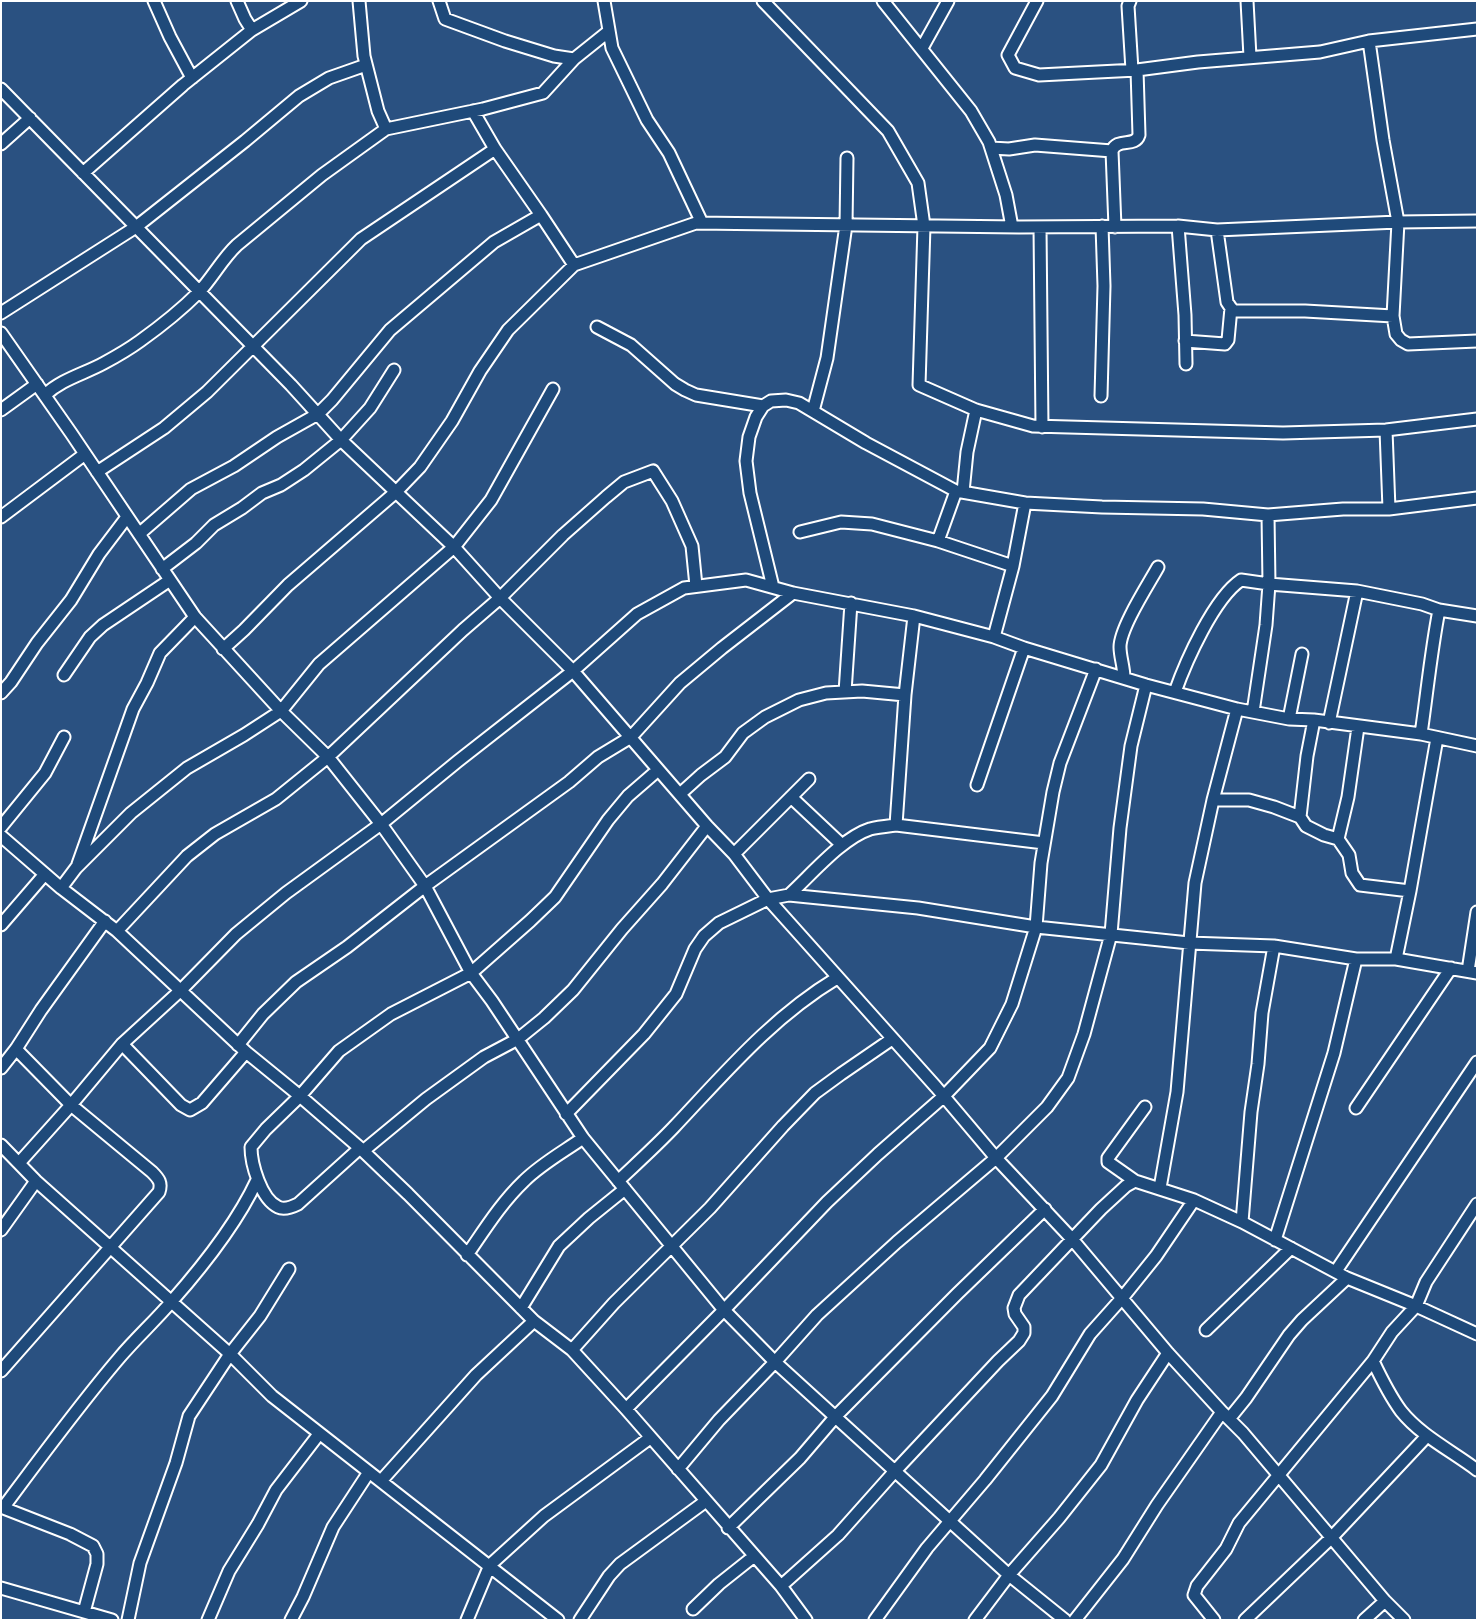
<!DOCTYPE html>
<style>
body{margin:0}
#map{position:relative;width:1478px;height:1621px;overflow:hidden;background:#2a5181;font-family:Sriracha,sans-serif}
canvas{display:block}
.frame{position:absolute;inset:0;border:2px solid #fff;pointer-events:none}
</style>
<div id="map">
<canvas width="1478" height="1621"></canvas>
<div class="frame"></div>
</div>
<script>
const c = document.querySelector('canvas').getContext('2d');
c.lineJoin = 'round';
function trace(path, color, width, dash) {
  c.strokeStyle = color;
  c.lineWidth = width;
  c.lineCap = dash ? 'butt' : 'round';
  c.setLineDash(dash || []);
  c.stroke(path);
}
const minor = new Path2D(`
 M154,1L170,37L192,78
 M237,1L245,19L252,30
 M359,1L364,56L378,111L386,129L483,109L543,93L574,59L609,31
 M439,1L445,19L505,41L554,56L574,59
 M604,1L612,48L647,120L669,153L702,223
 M763,1L888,131L918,183L924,226L919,385L976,410L1033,426L1283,433L1386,430L1477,419
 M883,1L971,111L989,142L1006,195L1012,227
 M1037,1L1008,55L1015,68L1039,75L1137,70L1198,62L1320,52L1369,41L1477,29
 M1130,1L1128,6L1132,70
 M1247,1L1250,57
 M1369,41L1383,140L1398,222L1393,316L1396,334L1401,340L1408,344L1477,341
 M922,48L948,1
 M1,89L291,385L341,440L454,547L500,598L573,671L707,826L734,854L768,899L936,1087L996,1158L1072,1239L1168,1353L1222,1412L1243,1433L1385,1601L1404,1620
 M473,111L495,149L541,215
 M1,144L30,118
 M991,148L1009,149L1035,145L1112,151
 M83,173L183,85L252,30L301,1
 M1178,226L1185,315L1186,364
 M1040,227L1042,427
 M1115,227L1112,151C1117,137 1135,148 1139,135L1137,70
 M1231,308L1234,311H1305L1393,316
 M1,313L136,227L245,141L299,96L329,78L366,65
 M597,327L631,345L675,384L685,390L696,395L763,406
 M1,333L71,433L195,617L281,711L328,757L381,824L425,886L471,973L492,1001L583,1138L724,1310L775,1362L1009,1575L1065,1620
 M1185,341L1225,344L1228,340L1231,308L1227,302L1217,230
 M45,395C62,379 84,374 104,363C117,356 129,349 140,341C161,326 181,310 199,292C213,277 222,259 237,245L322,175L386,129
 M1101,396L1104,286L1102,226
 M1,410L37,384
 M813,411L827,358L846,225L847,158
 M1386,430L1389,509
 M97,472L164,428L207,392L361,239L495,149
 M963,492L967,452L976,410
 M1,517L85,454
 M800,532L841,522L872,524L938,541L1013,566
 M139,534L191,489L234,466L277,437L318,414L332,400L390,330L494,242L541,215L574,265
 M938,541L956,491
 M162,569L196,543L214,525L242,508L262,493L281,485L304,470L341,440L370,408L394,370
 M773,587L750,493L746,461L749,437L756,417L763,406L771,401L786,400L799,403L866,443L956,491L1025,503
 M994,637L1013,566L1025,503L1102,507L1203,509L1268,515L1343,509H1389L1477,498
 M223,649L244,630L288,585L396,492L420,467L452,421L480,371L508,330L574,265L696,223L1019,227L1178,226L1217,230L1398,222L1477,221
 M64,675L90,637L103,625L170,580
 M1124,678C1124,667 1120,657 1120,647C1120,628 1148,585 1158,567
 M845,692L851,603
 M1175,692C1186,661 1214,598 1241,580L1269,584L1357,591L1422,604L1439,610L1477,616
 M1,693L11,682L37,643L71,600L99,554L127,517
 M1253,712L1266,625L1269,584L1268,515
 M1289,719L1302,654
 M1329,723L1357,591
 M1421,734C1427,693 1431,651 1439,610
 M977,785L1024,648
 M680,794L701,775L725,757L743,733L765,717L799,700L826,693L862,691L905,695
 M791,797L842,845
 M1213,800H1249L1274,807L1300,817L1306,826L1324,835L1338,839L1349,855L1352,873L1360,885L1410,891
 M1300,817L1307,756L1314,720
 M896,825L1044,843
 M1,827L45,773L64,737
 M1,836L61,888L117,931L246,1052L300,1096L360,1148L408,1194L534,1321L572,1350L626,1409L781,1586L806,1620
 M1338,839L1348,797L1358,727
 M734,854L809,779
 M78,864L133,709L147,683L160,653L195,617
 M61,888L76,868L131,813L187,768L244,735L281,711L319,664L454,547L491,500L553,389
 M789,895C811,875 842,838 870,829C878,827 888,826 896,825L905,695L914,616
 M1,925L45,874
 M117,931L187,856L215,834L276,799L328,757L463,630L500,598L563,535L606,497L624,482L653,471L672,501L692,546L696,586
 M1396,959L1410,891L1437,738
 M1468,971L1477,912
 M122,1044L181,1105L190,1110L202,1103L246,1052
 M238,1045L263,1014L296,982L347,947L425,886L569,782L598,757L631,737L680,683L722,648L793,593L914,616L994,637L1024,648L1146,685L1237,709L1289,719L1314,720L1421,734L1477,746
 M1,1068L16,1049L41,1010L105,921
 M1356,1108L1451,968
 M566,1114L644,1034L676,994L695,949L704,936L719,923L768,899L789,895L918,908L1036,927L1189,943L1274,946L1356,959H1396L1477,973
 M1,1145L36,1181L230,1354L272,1396L558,1620
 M360,1148L298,1204C292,1207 284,1210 278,1207C261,1199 251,1164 251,1147L266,1129L300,1096L339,1051L391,1014L471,973L530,921L555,897L608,820L628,796L658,770
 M363,1151L426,1099L484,1057L518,1039L544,1018L573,990L622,929L662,884L707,826
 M19,1163L71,1105L122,1044L181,990L236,934L286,893L381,824L458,761L573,671L637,614L684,588L746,580L793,593
 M618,1181C637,1163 656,1146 674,1127C725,1073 772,1017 837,978
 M1135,1181L1108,1162V1158L1145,1107
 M1160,1188L1177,1092L1195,883L1213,800L1237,709
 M1242,1222L1251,1112L1258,1064L1262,1013L1274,946
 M1,1230L36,1181
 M1275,1240L1334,1053L1356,959
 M467,1255C485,1229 501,1203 524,1181C541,1164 563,1152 583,1138
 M1336,1271L1477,1062
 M521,1308L559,1246L589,1218L625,1189
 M1206,1330L1291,1248
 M572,1350L614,1303L710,1208L783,1126L815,1093L841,1074L892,1039
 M1373,1361C1381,1378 1390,1396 1401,1411C1421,1436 1452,1451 1477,1470
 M1,1371L159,1192C162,1183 159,1179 152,1172L71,1105L16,1049
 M626,1409L724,1310L827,1202L878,1154L943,1097L990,1048L1012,1004L1036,927L1041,863L1053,792L1060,763L1096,669
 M1229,1419L1246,1398L1289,1335L1302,1320L1347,1278
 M678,1469L719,1420L775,1362L817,1315L897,1242L996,1158L1047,1107L1068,1078L1084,1034L1111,934L1120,828L1131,746L1146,685
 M381,1481L476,1375L534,1321
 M1,1507L70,1534L93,1546L97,1554V1564L84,1612
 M3,1508C41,1457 79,1405 120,1357C136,1338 155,1321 172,1301C202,1267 238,1221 257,1180
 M728,1528L800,1458L836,1416L957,1294L1045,1209
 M781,1586L838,1535L895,1471L998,1361L1019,1341L1024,1333V1327L1015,1314L1014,1308L1019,1295L1101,1209L1126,1186L1135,1181L1194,1200L1242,1222L1347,1278L1416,1306L1477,1334
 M1,1588L112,1620
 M693,1609L719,1584L753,1557
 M128,1620L140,1563L176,1463L189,1416L230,1354L260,1316L289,1269
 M208,1620L229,1571L258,1524L276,1490L319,1434
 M291,1620L303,1597L333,1527L369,1472
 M467,1620L490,1565L544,1516L650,1438
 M580,1620L609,1576L620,1564L706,1501
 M875,1620L927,1548L985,1480L1052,1396L1090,1334L1123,1297L1156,1256L1194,1200
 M975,1620L1009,1575L1059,1518L1101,1465L1137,1400L1168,1353
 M1075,1620L1123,1559L1157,1505L1222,1412
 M1214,1620L1194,1595L1197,1586L1226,1549L1239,1523L1373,1361L1392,1332L1416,1306L1426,1282L1477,1204
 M1245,1620L1332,1537L1427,1436
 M1364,1620L1385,1601`);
trace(minor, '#fff', 15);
trace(minor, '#1f4a7a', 11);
</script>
